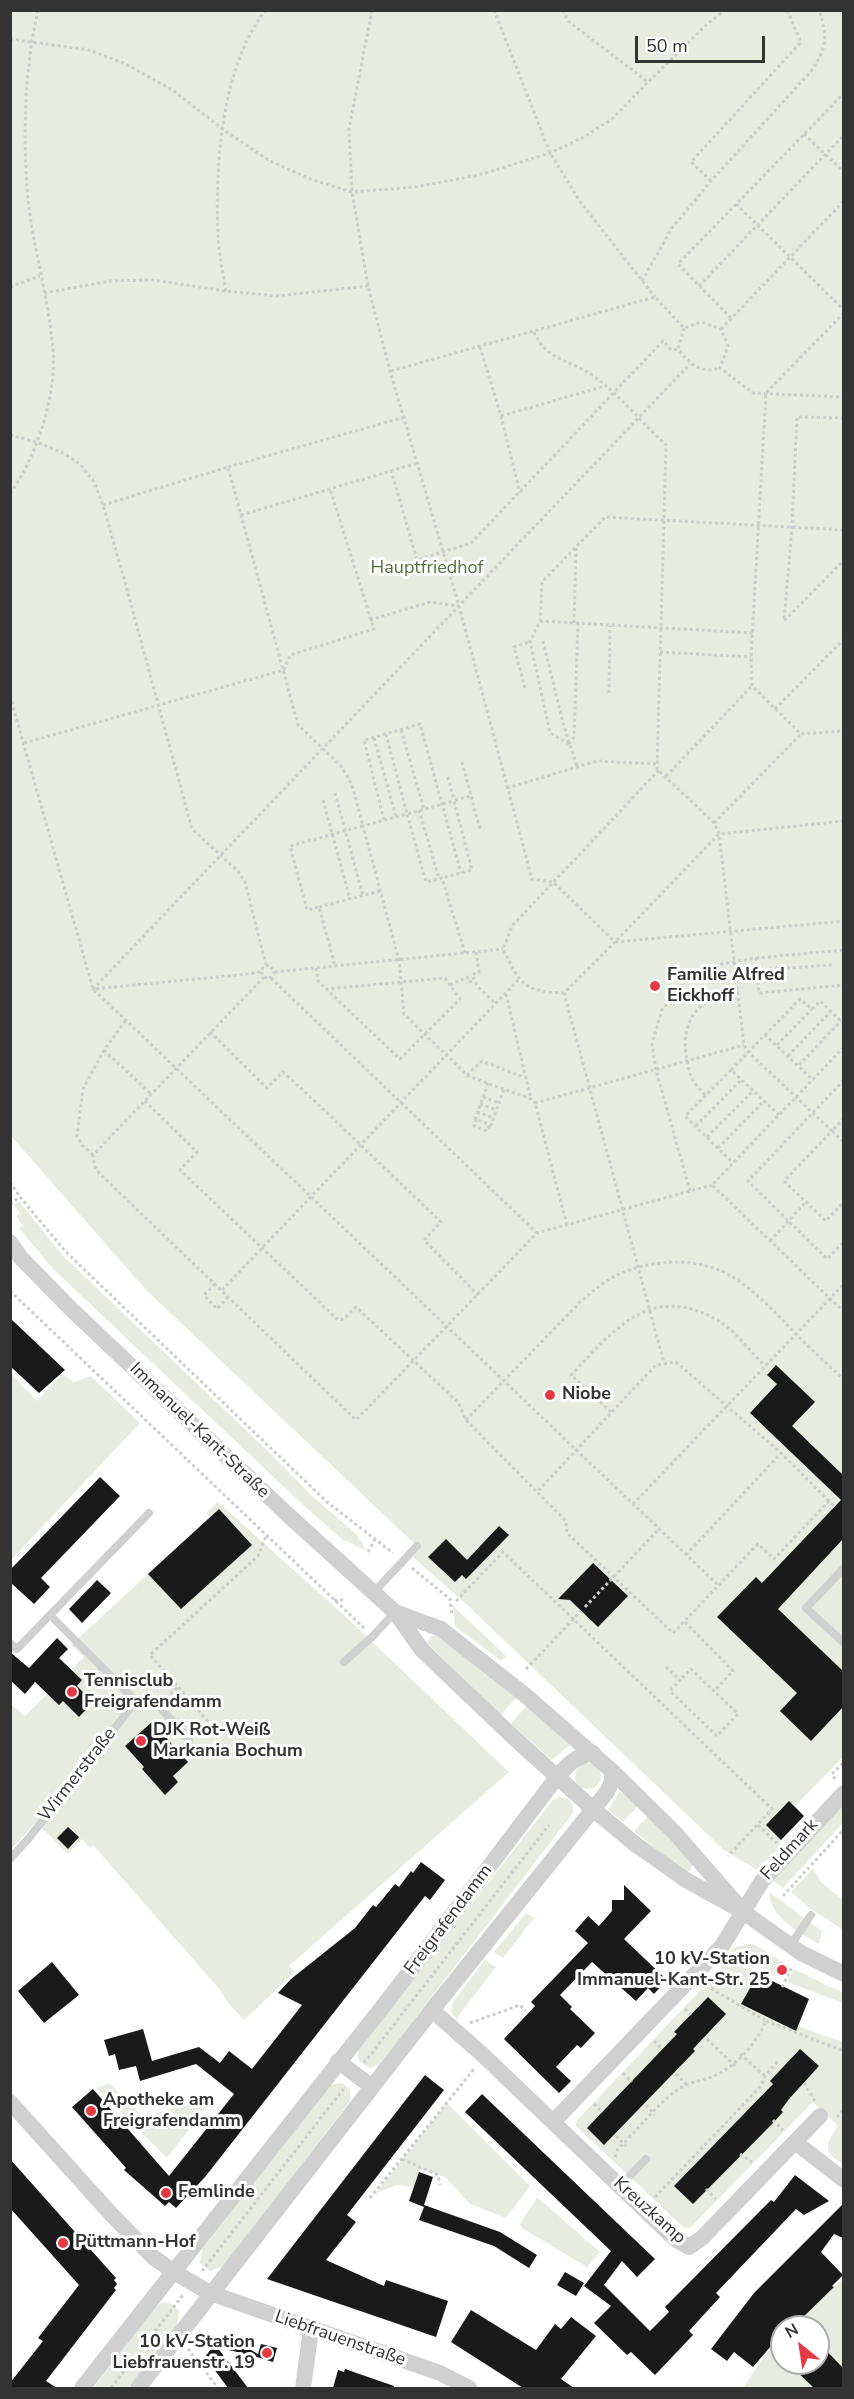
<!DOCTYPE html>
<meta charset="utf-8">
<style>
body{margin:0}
#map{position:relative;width:854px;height:2399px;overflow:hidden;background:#fff;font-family:"Nunito Sans",sans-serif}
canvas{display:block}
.frame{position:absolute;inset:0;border:12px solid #333;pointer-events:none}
.north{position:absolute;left:770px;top:2315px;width:60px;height:60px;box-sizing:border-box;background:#fff;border:2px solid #adadad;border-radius:50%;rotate:330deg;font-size:16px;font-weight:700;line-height:24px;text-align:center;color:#333}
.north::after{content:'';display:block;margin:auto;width:21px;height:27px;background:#e63946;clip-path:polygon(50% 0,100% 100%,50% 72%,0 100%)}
.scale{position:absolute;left:635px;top:36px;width:130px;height:27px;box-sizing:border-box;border:3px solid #333;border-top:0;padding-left:8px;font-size:18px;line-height:21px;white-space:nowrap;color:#333;-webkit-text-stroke:4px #fff;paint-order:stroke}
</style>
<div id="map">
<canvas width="854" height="2399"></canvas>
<div class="frame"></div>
<div class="north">N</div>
<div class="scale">50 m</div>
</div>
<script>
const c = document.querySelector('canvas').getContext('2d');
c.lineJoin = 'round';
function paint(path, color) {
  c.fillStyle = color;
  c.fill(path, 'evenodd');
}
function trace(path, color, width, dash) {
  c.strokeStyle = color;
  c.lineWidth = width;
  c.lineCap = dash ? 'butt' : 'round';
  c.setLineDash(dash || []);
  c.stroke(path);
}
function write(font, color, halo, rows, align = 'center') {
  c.font = font + ' "Nunito Sans",sans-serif';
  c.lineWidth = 6;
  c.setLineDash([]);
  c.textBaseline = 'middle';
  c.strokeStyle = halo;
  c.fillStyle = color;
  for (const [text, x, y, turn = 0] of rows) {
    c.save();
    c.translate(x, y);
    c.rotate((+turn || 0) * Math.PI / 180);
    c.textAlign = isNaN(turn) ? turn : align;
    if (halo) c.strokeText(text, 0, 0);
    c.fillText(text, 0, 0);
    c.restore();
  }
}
paint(new Path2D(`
 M11,11H843L844,1756L795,1806L804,1816L781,1840L779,1848L757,1870L724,1850L466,1604L413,1557L420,1549L146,1290L12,1137Z
 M19,1201L63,1256L270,1453L311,1495L356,1534L367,1551L343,1540L301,1503L54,1270L19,1228L23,1226L16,1216L20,1213L14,1205Z
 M11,1374L37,1401L62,1374L74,1382L91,1376L140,1423L11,1560Z
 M218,1502L346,1617L509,1772L289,1966L295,1972L244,2020L228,2003L221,1991L93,1845L90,1848L82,1839L68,1854L36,1822L11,1850L10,1708L13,1706L25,1716L84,1657L71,1645L210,1517L206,1513Z
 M453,1606L506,1656L501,1661L455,1626Z
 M431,1636H438L517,1697L501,1715L427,1643Z
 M527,1705L571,1744L552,1760L511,1724Z
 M575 1776a13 13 0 1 1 26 0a13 13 0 1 1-26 0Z
 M619,1792L625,1793L638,1806L623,1822L609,1810Z
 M559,1797L568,1799L573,1805V1813L379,2065L369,2068L358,2060V2049L553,1800Z
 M843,1805V1823L783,1888L773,1881Z
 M648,1816L693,1864L690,1871H683L634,1831Z
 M813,1868L821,1882L843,1900V1930L811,1909L791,1892Z
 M769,1892L822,1931L819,1944C798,1932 771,1918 769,1892Z
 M526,1913L534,1918L503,1958L494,1952Z
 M749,1944L756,1945L782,1962L775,1975L730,1951L736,1947Z
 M485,1960L496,1967L456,2019L451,2011L453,2002Z
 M729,1960L758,1974L742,2004L795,2030L797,2026L843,2042V2164C822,2152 825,2145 838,2126L813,2102L690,2228L682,2226L576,2126L577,2120Z
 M794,1969L843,1993V2003L787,1982Z
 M109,2083L143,2117L193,2103L204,2110L167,2158L97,2088Z
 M342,2083L350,2089V2101L224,2266L210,2271L200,2263L203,2248L330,2085Z
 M447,2103L530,2186L506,2218L470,2204L445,2177L420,2169L414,2187L397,2185L376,2193Z
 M537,2197L600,2252L587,2267L522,2228L520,2224Z
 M841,2280L843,2282V2388H743L764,2356L782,2338V2363H818V2327H793Z
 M161,2303H169L179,2310L177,2327L128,2388H93L154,2308Z`), '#e6ecdf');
paint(new Path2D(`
 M10,1318L65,1370L39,1393L10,1366Z
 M776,1365L815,1402L792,1426L843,1475V1539L778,1609L843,1671V1707L811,1741L780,1711L797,1693L717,1617L756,1577L762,1583L841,1500L750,1413L777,1384L767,1375Z
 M100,1477L120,1496L41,1578L50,1587L34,1604L10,1582V1570Z
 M219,1509L252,1545L181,1609L148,1574Z
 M499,1526L509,1535L466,1579L462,1575L455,1582L428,1557L446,1539L467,1560Z
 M593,1563L628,1596L598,1627L570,1600L558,1599Z
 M97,1580L111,1593L82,1623L69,1609Z
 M57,1638L68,1649L59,1658L82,1680L77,1686L93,1702L79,1717L63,1701L59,1705L35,1682L25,1694L10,1680V1652L29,1668Z
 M152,1722L188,1762L173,1776L178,1782L165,1795L142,1769L144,1767L125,1746Z
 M789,1801L804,1816L781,1840L766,1825Z
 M68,1827L79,1837L68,1849L57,1838Z
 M421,1862L445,1880L430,1900L425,1896L205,2177L176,2208L169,2202L165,2206L124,2170L126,2168L72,2107L93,2089L169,2176L234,2094L196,2064L140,2081L136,2066L119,2070L115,2054L109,2056L104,2040L143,2029L152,2061L199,2047L220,2063L229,2051L252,2069L302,2005L278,1993L291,1979L355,1928L373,1905L376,1907L395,1884L399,1887L411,1871L413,1873Z
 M624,1885L651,1911L624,1939L667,1980L654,1994L648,1988L636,2001L592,1962L560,1995L572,2007L570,2009L595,2033L581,2048L577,2045L556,2067L571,2081L559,2093L504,2039L535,2006L531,2002L588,1943L575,1931L588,1916L599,1926L612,1911V1900H624Z
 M52,1962L79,1995L44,2023L18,1991Z
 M758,1974L809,1999L796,2031L741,2004Z
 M708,1997L726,2014L693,2049L695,2051L604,2145L587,2128L677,2034L674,2032Z
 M800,2049L819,2066L789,2099L781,2110L783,2112L771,2125L693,2204L674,2186L773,2084L770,2081Z
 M425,2075L444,2090L347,2215L356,2222L326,2260L384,2286L386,2280L448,2301L436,2337L267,2279Z
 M482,2094L655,2259L637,2277L622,2261L604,2285L650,2331L669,2312L665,2307L771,2200L774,2202L795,2175L829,2201L804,2215L796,2209L716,2293L720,2297L689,2331L693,2335L655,2375L631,2352L627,2355L594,2323L611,2306L584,2286L611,2251L465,2112Z
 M10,2159L116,2278L114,2280L117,2284L114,2288L116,2290L46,2381L57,2388H10V2383L43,2341L38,2338L79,2285L10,2208Z
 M419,2172L433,2177L424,2205L500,2232L537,2255L529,2268L494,2246L419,2220L424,2207L409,2201Z
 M843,2204V2238L834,2234L821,2252L843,2275L832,2286L834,2287L793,2327H782V2338L773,2348L771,2346L753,2367L734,2352L727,2361L711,2349L754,2293Z
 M565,2272L584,2283L576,2296L557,2285Z
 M471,2310L536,2350L555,2324L561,2329L571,2317L596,2336L561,2379L574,2388H523L451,2342Z
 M223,2333L258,2354L261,2344L277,2348L273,2362L257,2357L258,2354L257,2357L217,2347L248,2388H228L205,2357Z
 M818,2342L843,2368V2388H814L788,2363H818Z
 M345,2369L394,2386V2388H333L338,2370L344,2372Z`), '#1a1a1a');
trace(new Path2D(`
 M372,10L349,129L352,192L368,286L390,371L459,606L532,879L553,882L615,942L564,993L664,1363
 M390,10H423
 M494,10L550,153L581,203L655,297
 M563,10L568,21L648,82L706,25L725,10
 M10,39L89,50L126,64L174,91L221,128L270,161L313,180L352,192L415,187L479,175L550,153L584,137L612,119L648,82
 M804,134L844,172
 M711,181L691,162L801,42L787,10
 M736,204L844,310
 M642,281L672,228L711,181L812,70C827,46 828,38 819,10
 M699,286L844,135
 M10,287L40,276
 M226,291C223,273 219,255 218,236C215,167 221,66 266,10
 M44,293L110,281L153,280L226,291L276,296L368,286
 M844,313L766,393L751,657L752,686L801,734L844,731
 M731,318L678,264L844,93
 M684,328L678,349C690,364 700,374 720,368
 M721,329L844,201
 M534,332C547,361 568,359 592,375C619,394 642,423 666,445L657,769L714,823L719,834L744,1045L748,1052L832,1131L784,1181L826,1221L844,1202
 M480,347L501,416L520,493
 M391,371L655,297L684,328L701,322L721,329L728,346L720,368L753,393L844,397
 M501,416L605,386
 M844,418L797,417L792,526L784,621L844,560
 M10,435L39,443L65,454L81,465L94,482L103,505L126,586L192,829L238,871L245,882L266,965
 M228,467L405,417
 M391,470L417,560L471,543L663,341L671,350L678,349
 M10,493C36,460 57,393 53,351C49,296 31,243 27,188C23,129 25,68 38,10
 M103,505L228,467L298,725L341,766L352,785L363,826L290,846L307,910L319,907L335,966
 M241,515L418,463
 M370,620L430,602L458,606
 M540,621L753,633
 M574,623L576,547
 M543,641L563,723L577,766
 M660,652L751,657
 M525,688L514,647L530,642
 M609,693L610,626
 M10,696L93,989L719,1586
 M775,709L844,639
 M401,730L424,809
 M386,734L407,814L454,801L472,870L442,878
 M374,738L396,817
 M24,743L284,670L290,655L374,629L330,489
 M569,744L550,733L530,641L540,621L542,582L605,517L844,530
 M569,744L574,737L578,623
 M462,762L480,829
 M666,776L752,686
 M448,777L454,800
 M507,788L597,761L657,764
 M335,793L363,896
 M323,800L350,899
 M455,800L471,796
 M419,810L439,879
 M384,820L364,740L420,724L461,873
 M844,821L719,834L615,942L844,921
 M714,823L801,734
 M319,907L380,891
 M476,952L479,972L472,975L477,986L496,1004
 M465,953L442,878L426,882L407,814L363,826L399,960L404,1014L468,1076L531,1099L535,1103
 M756,958L844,950
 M316,968L318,981L326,989L400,1059L460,999L445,978L326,989
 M757,970L833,965
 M261,972L264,977L269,979L275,972L269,965L263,967L261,972L248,974L93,989L690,364
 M275,972L503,949
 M264,977L93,1155L94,1165L99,1173L356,1420L537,1233L712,1185
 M271,978L537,1233
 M758,982L778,981
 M450,985L467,977L469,982L474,980
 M564,993C522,991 521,985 503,949L512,926L659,770
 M506,994L531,1099
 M210,1032L267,1088L283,1072C337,1121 388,1172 441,1222L424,1240L478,1295
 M765,1035L800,999L812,1009L820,1001L844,1024
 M777,1045L812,1009
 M844,1047L712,1185L844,1312
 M104,1050L151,1094
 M788,1056L830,1012
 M799,1065L841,1021
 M731,1070L685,1116L733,1163
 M467,1075L482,1061L526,1078
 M844,1080L748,1181L827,1259L844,1242
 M488,1083L475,1119L491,1125L504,1089
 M705,1095C691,1081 689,1073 686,1054C681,1017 702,996 738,991
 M483,1097L499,1103
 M145,1101L197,1152L180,1170L338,1320L344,1319L356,1307L458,1402L466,1420L537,1492
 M480,1104L497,1110
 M477,1112L494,1118
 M779,1115L731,1070L765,1035L813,1080
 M844,1118L832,1131L844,1142
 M476,1119L474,1126L487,1131L490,1124
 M696,1126L741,1080
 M707,1137L753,1091
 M718,1148L764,1101
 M93,1155L82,1145L77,1136L83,1089L104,1050L126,1020
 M10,1182L20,1197L66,1252L327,1502L393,1553
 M690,1191L656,1070L652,1044L662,1010L685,981L710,966L756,958L759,993L844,985
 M10,1204L20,1197
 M567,1225L535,1103L744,1045
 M770,1241L806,1202
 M215,1284L204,1295L217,1309L228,1297
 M222,1290L518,980
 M10,1291L365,1629
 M611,1412L571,1375C614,1330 651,1281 719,1321C734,1330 752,1353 765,1366
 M466,1420L580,1302C592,1292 604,1281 617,1275C652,1259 699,1256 733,1277C756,1292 775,1312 794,1332C810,1348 827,1364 844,1380
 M829,1501L781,1453L676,1362L656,1365L537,1492L566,1521L567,1533L673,1633L758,1544L774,1559L829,1501L834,1506
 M633,1504L844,1284
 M368,1552L375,1539
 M686,1555L781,1453
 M412,1568L450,1599L452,1615
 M334,1600H345
 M456,1601L503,1552L772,1809L728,1856
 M585,1607L659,1529
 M685,1622L733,1671L714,1691
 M666,1667L680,1680L670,1691L717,1736L738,1714L691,1669L680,1680
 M526,1669L581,1611
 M166,1698L178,1687
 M212,1726L150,1655L258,1556L266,1536
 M835,1779L832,1774L844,1762
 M758,1825L777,1843
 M783,1896L844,1829
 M782,1987L792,1967
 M685,2009L691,2015
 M766,2021L844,2051
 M470,2023L520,2005L525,2011
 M707,2039L735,2066
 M654,2041L662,2049
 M740,2054L765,2076
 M364,2063L549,1825
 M623,2073L632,2082
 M676,2074L689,2087
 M804,2083L815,2101
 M594,2104L602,2112
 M646,2105L655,2115
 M837,2117L844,2109
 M773,2120L783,2130
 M616,2136L626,2146
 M740,2154L752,2162
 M615,2157L618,2149C638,2130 655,2106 677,2090C689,2081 704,2081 716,2075C739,2064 756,2043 766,2021L707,1986
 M402,2159L438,2175L440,2185
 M706,2189L716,2199
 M655,2197L761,2086L765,2076L778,2061
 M370,2198L474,2069
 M202,2271L345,2087
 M188,2349L218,2388
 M111,2388L183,2295`), '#cdcdcd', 3, [3, 3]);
trace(new Path2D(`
 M844,1568L806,1608L844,1643
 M374,1592L417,1546
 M10,1643L17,1649L149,1513
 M344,1662L373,1636L395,1612
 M136,1701L158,1705L189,1740
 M10,1859L29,1838L136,1701L50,1615
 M790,1946L811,1915
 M620,2186L646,2159`), '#d0d0d0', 8);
trace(new Path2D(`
 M10,1242L21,1258L71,1309L287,1514L395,1612L422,1650L512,1736L593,1809L635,1844L686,1880L742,1911L801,1953L844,1974
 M395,1612L441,1629L525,1695L612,1771L675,1833L736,1903
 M432,2010L484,2056L675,2239L689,2247L702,2238L820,2116
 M338,2061L372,2087
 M10,2102L111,2214L153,2257L174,2272L210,2293L440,2373L469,2388
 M553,2122L722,1946L762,1881L844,1793
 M795,2142L844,2180
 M82,2388L388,2000L557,1777C568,1764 576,1756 593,1753
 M138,2388L432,2010L607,1792L612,1781V1771
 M303,2388L311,2329`), '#d0d0d0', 16);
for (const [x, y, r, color] of [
 [655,986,6,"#e63946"],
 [550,1395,6,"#e63946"],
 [72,1692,6,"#e63946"],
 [141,1741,6,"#e63946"],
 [782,1970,6,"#e63946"],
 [91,2111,6,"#e63946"],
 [166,2193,6,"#e63946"],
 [63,2243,6,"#e63946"],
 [267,2353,6,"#e63946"]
]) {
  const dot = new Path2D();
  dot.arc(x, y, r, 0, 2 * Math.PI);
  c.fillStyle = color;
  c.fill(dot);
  trace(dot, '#fff', 2);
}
write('18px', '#56703f', '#fff', [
 ["Hauptfriedhof",427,569]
]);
write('bold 18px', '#333', '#fff', [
 ["Familie Alfred",667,976],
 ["Eickhoff",667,997],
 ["Niobe",562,1395],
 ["Tennisclub",84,1682],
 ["Freigrafendamm",84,1703],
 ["DJK Rot-Weiß",153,1731],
 ["Markania Bochum",153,1752],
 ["10 kV-Station",770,1960,"right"],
 ["Immanuel-Kant-Str. 25",770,1981,"right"],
 ["Apotheke am",103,2101],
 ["Freigrafendamm",103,2122],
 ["Femlinde",178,2193],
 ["Püttmann-Hof",75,2243],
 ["10 kV-Station",255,2343,"right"],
 ["Liebfrauenstr. 19",255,2364,"right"]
], 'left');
write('18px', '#333', '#fff', [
 ["Immanuel-Kant-Straße",199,1431,44],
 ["Wirmerstraße",78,1775,-52],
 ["Feldmark",790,1850,-48],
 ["Freigrafendamm",449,1920,-53],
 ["Kreuzkamp",649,2211,42],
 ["Liebfrauenstraße",340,2339,19]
]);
</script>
